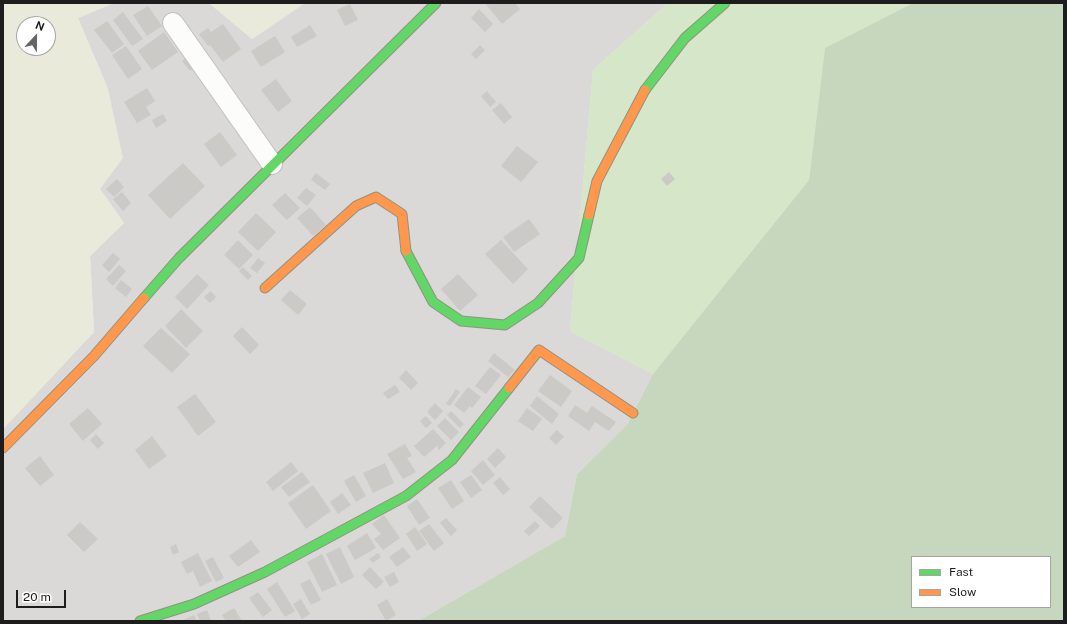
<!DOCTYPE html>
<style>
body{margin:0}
#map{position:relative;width:1067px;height:624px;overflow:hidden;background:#ebeae6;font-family:"Public Sans",sans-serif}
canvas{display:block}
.frame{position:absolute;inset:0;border:4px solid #1d1d1d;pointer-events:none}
.legend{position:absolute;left:911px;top:556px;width:140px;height:52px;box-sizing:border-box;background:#fff;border:1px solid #a5a5a5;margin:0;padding:5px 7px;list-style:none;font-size:12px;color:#1d1d1d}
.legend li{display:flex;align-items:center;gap:8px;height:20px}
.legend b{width:20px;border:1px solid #a5a5a5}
.north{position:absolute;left:16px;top:16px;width:40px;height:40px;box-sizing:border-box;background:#fff;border:1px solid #a5a5a5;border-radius:50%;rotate:22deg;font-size:11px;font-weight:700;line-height:16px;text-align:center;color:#1d1d1d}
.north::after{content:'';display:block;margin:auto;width:14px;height:18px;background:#656563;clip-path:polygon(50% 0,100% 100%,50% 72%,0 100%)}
.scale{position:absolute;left:16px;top:590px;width:50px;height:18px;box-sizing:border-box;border:2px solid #1d1d1d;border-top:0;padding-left:5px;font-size:12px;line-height:14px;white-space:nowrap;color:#1d1d1d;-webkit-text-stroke:3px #fff;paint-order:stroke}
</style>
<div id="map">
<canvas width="1067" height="624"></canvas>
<div class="frame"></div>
<ul class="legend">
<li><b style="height:5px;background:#63d668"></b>Fast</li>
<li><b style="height:5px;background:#ff974d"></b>Slow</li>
</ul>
<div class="north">N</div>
<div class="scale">20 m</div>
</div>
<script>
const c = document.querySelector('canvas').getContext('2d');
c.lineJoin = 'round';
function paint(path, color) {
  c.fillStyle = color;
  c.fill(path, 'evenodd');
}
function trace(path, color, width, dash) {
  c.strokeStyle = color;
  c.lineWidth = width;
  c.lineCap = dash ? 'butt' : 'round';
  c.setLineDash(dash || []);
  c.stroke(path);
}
paint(new Path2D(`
 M114,3H209L252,39L305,3H668L593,70L570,331L653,374L627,425L577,474L565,536L418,621H3V429L94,332L90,256L124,223L100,189L108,89L78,18Z`), '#dad9d7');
paint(new Path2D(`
 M3,3H114L78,18L108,89L123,158L100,189L124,223L90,256L94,332L3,429ZM24,24H48V48H24Z
 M209,3H305L252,39Z`), '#e9eada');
paint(new Path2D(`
 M668,3H913L825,48L809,180L653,374L570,331L593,70Z`), '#d6e6c8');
paint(new Path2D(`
 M913,3H1064V621H418L565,536L577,474L627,425L653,374L809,180L825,48ZM912,557H1050V607H912Z`), '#c6d7be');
paint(new Path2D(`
 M485,3H515L520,9L502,24Z
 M350,4L358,20L345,26L337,10Z
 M148,6L162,26L147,36L133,15Z
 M479,9L493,24L485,32L471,18Z
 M123,12L143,39L132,46L113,20Z
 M107,21L124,44L112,53L94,30Z
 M223,24L241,49L223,62L210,45L208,46L199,34L208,28L211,32Z
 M310,25L317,36L297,47L291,37Z
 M164,32L178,52L152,70L138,51Z
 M275,36L285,52L261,67L251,51Z
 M480,45L485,50L476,59L471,54Z
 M126,46L142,69L128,79L112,55Z
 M185,58L194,68L190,71L182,61Z
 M276,79L292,101L278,112L261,90Z
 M147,88L155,101L146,107L151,115L137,123L124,102Z
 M487,91L496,102L490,107L481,96Z
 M501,103L512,117L504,124L492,110Z
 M163,114L167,121L156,128L152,120Z
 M220,132L237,155L221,167L204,144Z
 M517,146L538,162L521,182L501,166Z
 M183,163L205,186L170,219L148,195Z
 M669,172L675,179L667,186L661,179Z
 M316,173L330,184L325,190L311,180Z
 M117,179L124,187L114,197L106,189Z
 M306,188L316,195L307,206L297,198Z
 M122,192L131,203L123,211L113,199Z
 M285,193L300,208L287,220L272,205Z
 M310,207L326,225L313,236L297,218Z
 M256,213L276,232L258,251L238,232Z
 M529,219L540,234L514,252L503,237Z
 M238,240L253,255L239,269L224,255Z
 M501,240L528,269L513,284L485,254Z
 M113,253L120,259L109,272L102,265Z
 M258,258L265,263L257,273L250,268Z
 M119,265L126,271L113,286L106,279Z
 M243,267L252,276L248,280L239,271Z
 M197,274L209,285L187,309L175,297Z
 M458,274L478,295L460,311L441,289Z
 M121,280L132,289L126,297L115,288Z
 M290,290L307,304L298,315L281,300Z
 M211,291L216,297L210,303L204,297Z
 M181,309L203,331L186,348L165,326Z
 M242,327L259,345L250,354L233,336Z
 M161,328L190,354L172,373L143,346Z
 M494,353L515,370L508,377L488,361Z
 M490,367L501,375L486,394L475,386Z
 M406,370L418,383L411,390L399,378Z
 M550,375L572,391L561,407L538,391Z
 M395,385L400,392L388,399L383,393Z
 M468,387L481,397L472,408L470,406L464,413L454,405Z
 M456,389L460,392L450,406L446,404Z
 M195,394L216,422L198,436L177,407Z
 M537,396L559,414L552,424L530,406Z
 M435,403L443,411L435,420L427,412Z
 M575,405L587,413L592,406L616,422L609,431L595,422L589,431L568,416Z
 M88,408L102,424L83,441L69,424Z
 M527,408L542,419L533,431L518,421Z
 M451,411L464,424L460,428L447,415Z
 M426,416L432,423L426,428L420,421Z
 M445,418L459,432L451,440L437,426Z
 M433,429L446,443L439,450L437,446L424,457L414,446Z
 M557,430L564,437L556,445L549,438Z
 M96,434L104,443L98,449L90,440Z
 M152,436L167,456L149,469L135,450Z
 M405,444L412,456L407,458L416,472L403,479L387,454Z
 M498,448L506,457L495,468L487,459Z
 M40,456L54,475L40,486L25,468Z
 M483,460L495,475L483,485L471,471Z
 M291,462L298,471L273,491L266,482Z
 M385,463L394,483L373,493L363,473Z
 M302,472L310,482L289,497L281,487Z
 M354,475L366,496L356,502L344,481Z
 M471,475L482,490L471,498L460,482Z
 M500,477L510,489L503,495L493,483Z
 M451,480L464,501L452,509L438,488Z
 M313,485L331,511L306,529L288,503Z
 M342,493L351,505L338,514L330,502Z
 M540,496L563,518L552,529L529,507Z
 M417,499L430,518L419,525L407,506Z
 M384,515L400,538L383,550L374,539L381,534L372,524Z
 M446,518L457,530L451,536L440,523Z
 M535,521L540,526L529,536L524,531Z
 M80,522L98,539L84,552L67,535Z
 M429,524L444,543L434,551L419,531Z
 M415,527L427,544L417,551L406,534Z
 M367,533L376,548L355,560L347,546Z
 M251,540L260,552L238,567L229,556Z
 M176,544L179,552L173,555L170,547Z
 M340,547L354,577L341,584L326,554Z
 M403,547L411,557L397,567L389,557Z
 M198,553L212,581L200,587L193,571L187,574L181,562Z
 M378,553L381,557L373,563L369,559Z
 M322,554L337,585L322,592L307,562Z
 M213,557L224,578L216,582L205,561Z
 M370,567L384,582L376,589L362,575Z
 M394,572L399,582L390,587L384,577Z
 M310,579L321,600L311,605L300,584Z
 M277,582L295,611L285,617L267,589Z
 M258,592L272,610L263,617L249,598Z
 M301,599L310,614L302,619L293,604Z
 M387,599L396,615L386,621L377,605Z
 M234,608L242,621H226L222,615Z
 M207,610L211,621H200L197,614Z
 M194,615L197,621H184L183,620Z`), '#cccac7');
const street = new Path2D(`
 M173,23L272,164`);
const fast = new Path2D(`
 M645,90L685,38L725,3
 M406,251L433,302L461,321L505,325L538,303L579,258L589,215
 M144,298L179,258L436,3
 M140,621L194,604L265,572L406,496L452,460L509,388`);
const slow = new Path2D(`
 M589,215L597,181L645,90
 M265,288L356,206L376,197L402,214L406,251
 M509,388L539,350L633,413
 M3,448L94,356L144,298`);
trace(street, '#c2c2c0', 22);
trace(fast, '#909380', 11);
trace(slow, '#909380', 11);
trace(street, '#fcfcfb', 20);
trace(fast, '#63d668', 9);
trace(slow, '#ff974d', 9);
</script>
